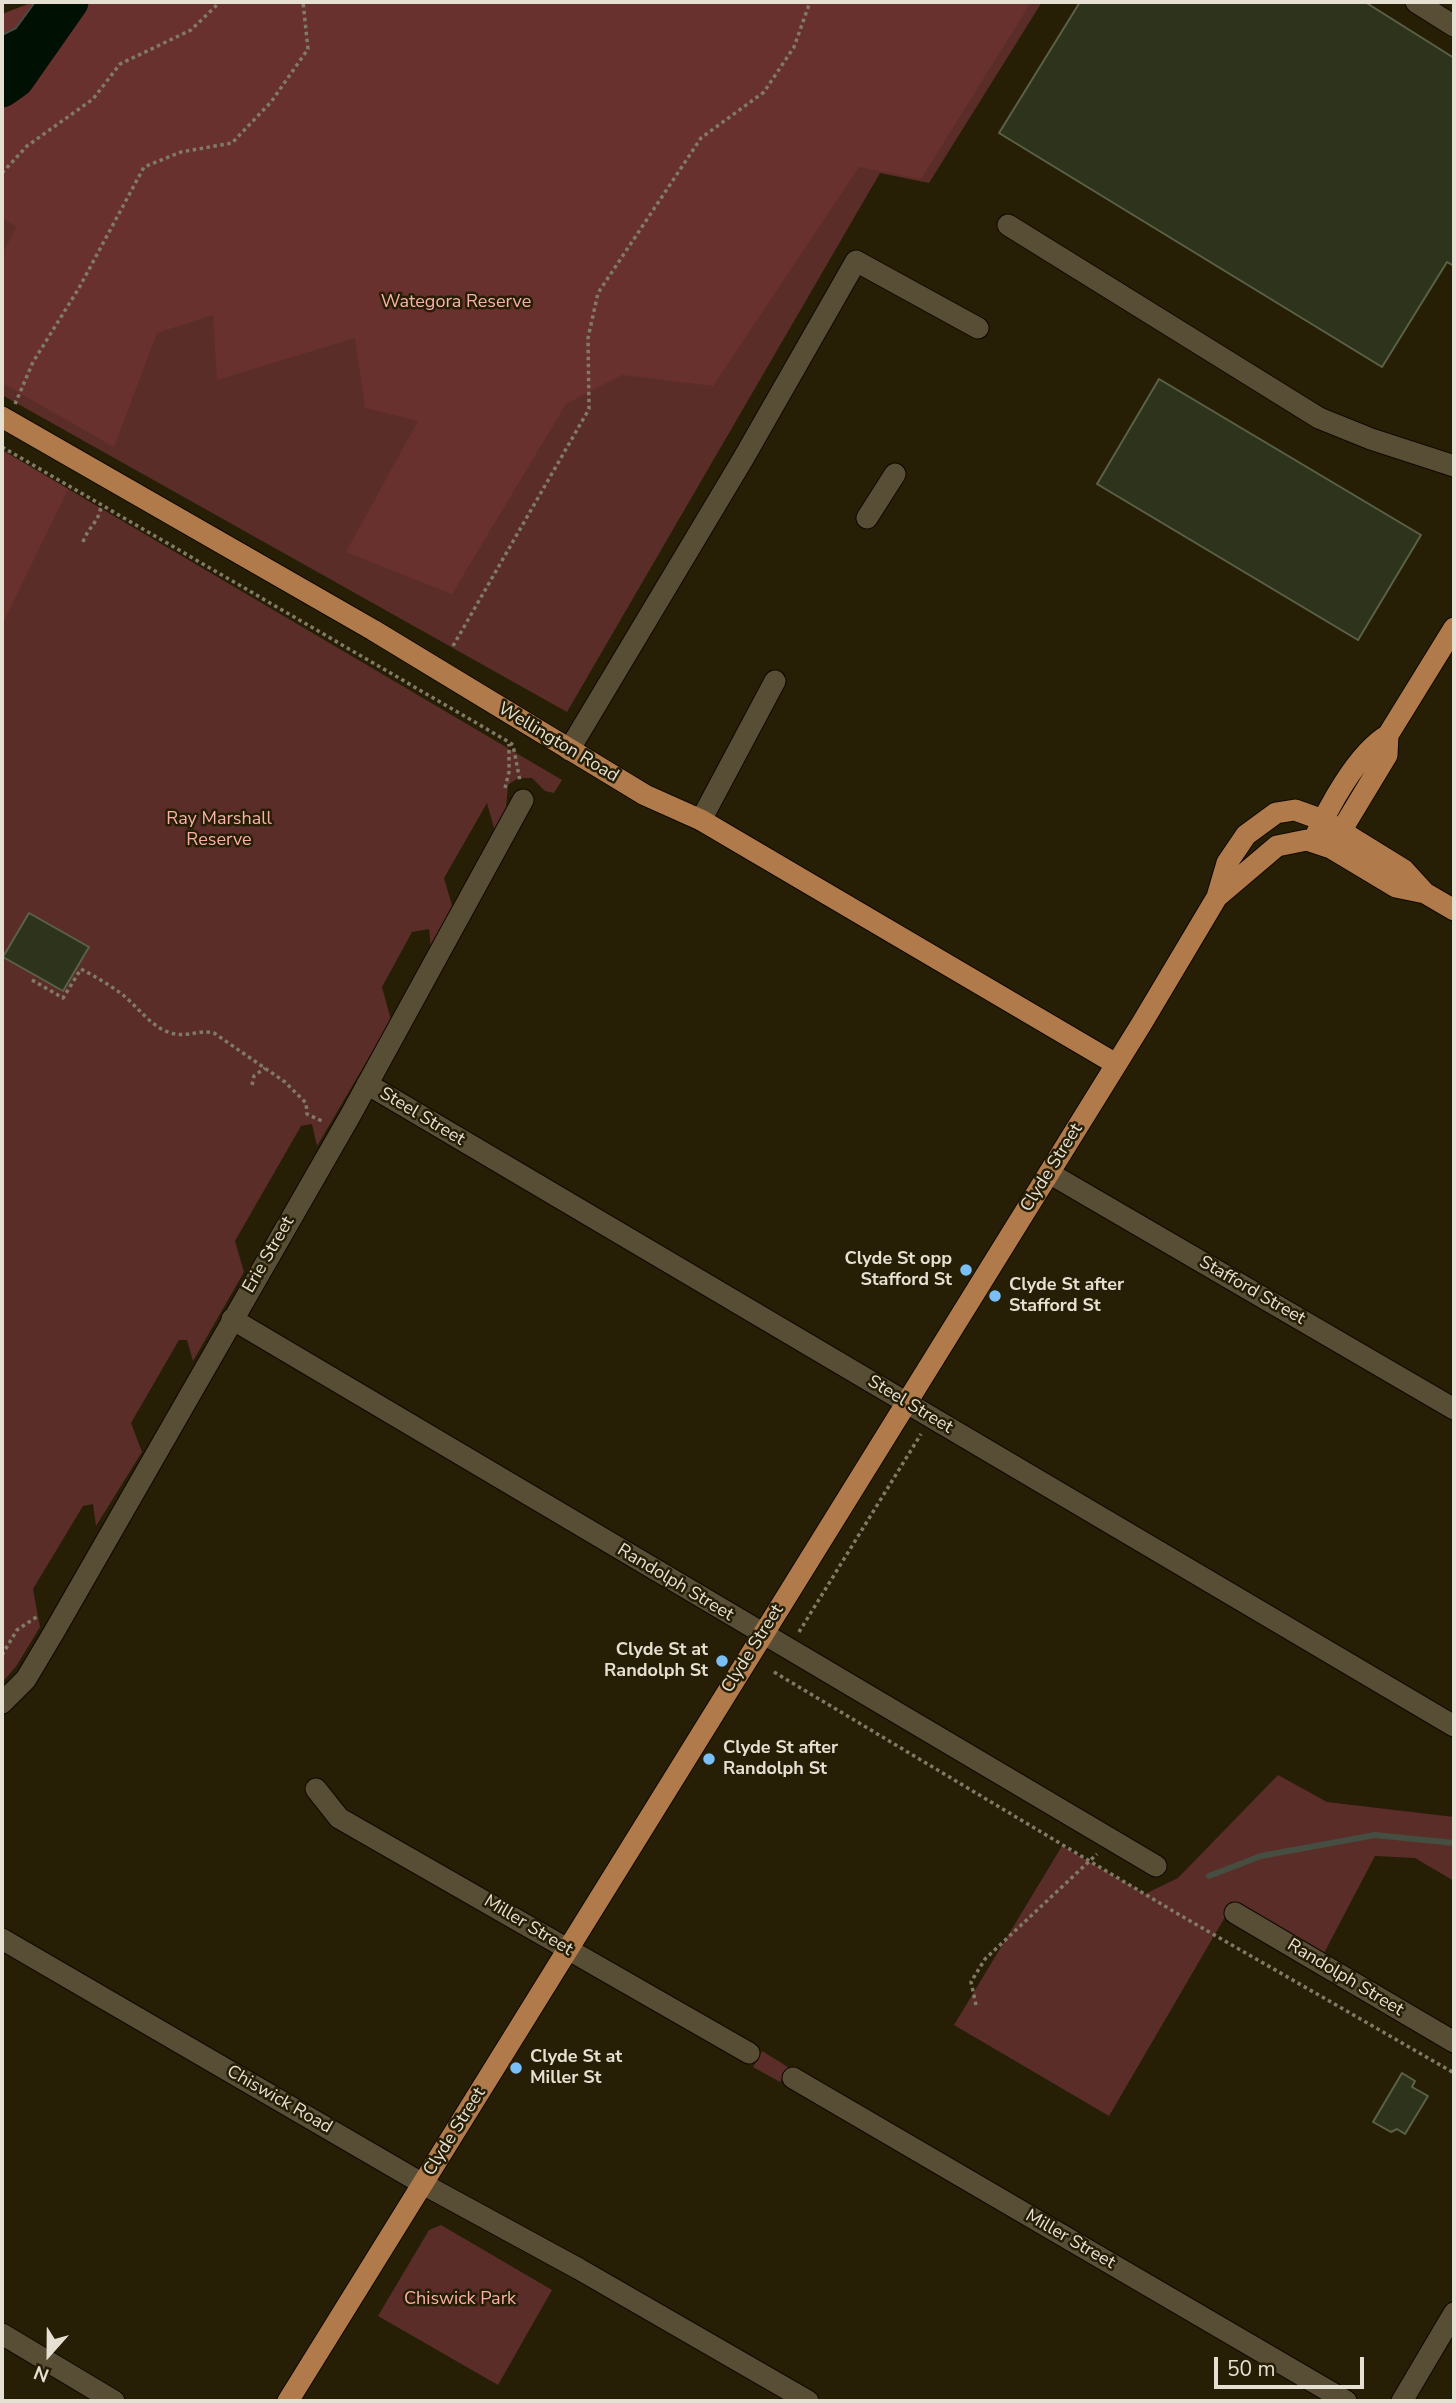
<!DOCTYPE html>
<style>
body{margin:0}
#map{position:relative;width:1456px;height:2403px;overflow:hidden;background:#271e06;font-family:"Nunito Sans",sans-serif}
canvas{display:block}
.frame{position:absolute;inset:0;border:4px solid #e6e0d2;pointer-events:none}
.north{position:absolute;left:14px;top:2319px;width:70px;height:70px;-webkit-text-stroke:5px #271e06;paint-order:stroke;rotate:201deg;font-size:19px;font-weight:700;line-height:28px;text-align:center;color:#e6e0d2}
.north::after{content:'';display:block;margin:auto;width:24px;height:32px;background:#e6e0d2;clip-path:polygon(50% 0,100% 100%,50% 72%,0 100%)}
.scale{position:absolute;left:1214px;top:2357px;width:150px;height:32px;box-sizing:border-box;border:4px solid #e6e0d2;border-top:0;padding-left:9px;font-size:21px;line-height:24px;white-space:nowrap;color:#e6e0d2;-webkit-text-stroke:5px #271e06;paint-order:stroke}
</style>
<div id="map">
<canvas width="1456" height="2403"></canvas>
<div class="frame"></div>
<div class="north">N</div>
<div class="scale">50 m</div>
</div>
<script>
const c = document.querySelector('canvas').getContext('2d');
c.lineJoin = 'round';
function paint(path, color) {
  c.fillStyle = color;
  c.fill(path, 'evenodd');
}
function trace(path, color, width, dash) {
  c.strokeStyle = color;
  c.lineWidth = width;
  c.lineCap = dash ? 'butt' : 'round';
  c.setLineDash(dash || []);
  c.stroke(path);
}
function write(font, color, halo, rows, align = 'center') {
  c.font = font + ' "Nunito Sans",sans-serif';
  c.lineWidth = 5;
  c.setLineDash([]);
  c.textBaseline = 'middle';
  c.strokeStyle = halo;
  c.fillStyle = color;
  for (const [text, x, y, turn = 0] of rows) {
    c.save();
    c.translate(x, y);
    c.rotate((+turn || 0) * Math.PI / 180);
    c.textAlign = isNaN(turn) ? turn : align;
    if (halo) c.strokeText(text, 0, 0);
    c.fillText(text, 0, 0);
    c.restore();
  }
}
paint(new Path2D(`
 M102,2H1042L929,183L880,173L567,712L2,395V109Z
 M2,450L562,780L554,793L545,791L532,778H518L508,785L505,820L496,835L487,803L444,878L453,909L431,948L429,929L412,932L382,987L391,1020L317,1146L312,1124L301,1126L235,1241L244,1272L193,1361L187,1340H179L131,1423L142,1452L96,1526L93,1504L83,1506L33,1589L40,1627L17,1665L2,1683Z
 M1278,1775L1327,1802L1454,1817V1881L1415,1858L1375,1856L1323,1955L1232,1905L1109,2116L954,2025L1062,1846L1145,1894L1178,1878Z
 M762,2051L788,2067L780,2082L753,2067Z
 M441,2225L552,2290L498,2385L378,2316L429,2230Z`), '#5a2d29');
paint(new Path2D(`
 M33,2H1031L921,179L859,167L713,386L622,375L566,404L452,594L346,552L418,421L365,408L355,338L217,380L213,315L157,333L114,447L2,383V255L16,227L2,218V14Z
 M2,450L68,489L2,625Z`), '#68312d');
const water = new Path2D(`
 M35,2H65L12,73L2,82V35L16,28Z`);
paint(water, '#001002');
trace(water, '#454e40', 2);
trace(new Path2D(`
 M1209,1876L1261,1856L1375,1835L1454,1843`), '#454e40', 6);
trace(new Path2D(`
 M2,89L16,79L70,2`), '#001002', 37);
const building = new Path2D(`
 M1080,2H1365L1454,58V266L1447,262L1382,367L999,133Z
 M1159,379L1421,535L1358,640L1097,484Z
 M29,913L89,947L63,991L3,957Z
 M1402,2073L1415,2081L1412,2087L1428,2096L1405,2134L1397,2129L1391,2132L1373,2122Z`);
paint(building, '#2e341c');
trace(building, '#5a6147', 2);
const minor = new Path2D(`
 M1416,2L1454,26
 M1008,225L1319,418L1371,439L1454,466
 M867,518L895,474
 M569,750L743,459L856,261L978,328
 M701,820L775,681
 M367,1084L1454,1726
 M1049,1173L1454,1409
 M232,1319L1156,1866
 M2,1703L26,1679L54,1632L350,1116L523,800
 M316,1789L339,1818L749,2053
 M1235,1913L1454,2042
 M2,1939L423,2184L579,2269L808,2401
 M793,2078L1346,2401
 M2,2334L114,2401
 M1402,2401L1454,2313`);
const major = new Path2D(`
 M2,417L373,630L645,795L701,820L1116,1064
 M1313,841C1328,808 1357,753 1388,735L1454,628
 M1335,841L1387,755L1388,735
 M1217,897L1277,846L1307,840L1331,848L1396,887L1425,893
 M288,2401L1142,1023L1217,897L1227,863L1246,835L1276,813L1295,810L1323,820L1404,870L1425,893L1454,910`);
trace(minor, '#100800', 23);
trace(major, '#100800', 23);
trace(new Path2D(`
 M2,173L27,146L93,99L120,64L191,30L220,2
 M15,404L33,362L79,288L144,167L181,152L232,143L271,102L308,49L303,2
 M2,447L509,742L513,745L520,781
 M83,542C88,527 100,521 101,505
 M453,646L589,409L588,338L598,293L701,138L764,92L794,47L810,2
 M505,788L509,772V744
 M32,980L63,998L81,969C96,977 110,985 123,995C139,1008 151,1027 171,1033C187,1038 199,1029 214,1033L285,1082L306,1103L307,1114L324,1122
 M252,1085L254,1076L265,1068
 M799,1632L921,1434
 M2,1655L17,1630L38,1616
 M774,1672L1173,1911L1454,2073
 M976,2005L971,1982L985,1959L1097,1854`), '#817a67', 3.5, [3.5, 3.5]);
trace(minor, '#584d35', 21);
trace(major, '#b17a4a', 21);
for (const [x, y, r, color] of [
 [966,1270,7,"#79bff8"],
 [995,1296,7,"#79bff8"],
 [722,1661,7,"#79bff8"],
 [709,1759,7,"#79bff8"],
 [516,2068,7,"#79bff8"]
]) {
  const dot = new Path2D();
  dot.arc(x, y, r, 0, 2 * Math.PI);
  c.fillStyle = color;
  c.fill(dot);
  trace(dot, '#271e06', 2.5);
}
write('18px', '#fbb1a9', '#271e06', [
 ["Wategora Reserve",456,303],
 ["Ray Marshall",219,820],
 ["Reserve",219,841],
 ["Chiswick Park",460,2300]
]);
write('18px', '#e6e0d2', '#271e06', [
 ["Wellington Road",558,743,31],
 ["Steel Street",422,1117,31],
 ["Clyde Street",1052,1168,-58],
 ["Erie Street",269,1255,-60],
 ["Stafford Street",1252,1291,30],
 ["Steel Street",910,1405,31],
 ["Randolph Street",675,1583,31],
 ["Clyde Street",753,1649,-58],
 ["Miller Street",528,1926,31],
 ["Randolph Street",1345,1978,31],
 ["Chiswick Road",279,2100,30],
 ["Clyde Street",455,2132,-58],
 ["Miller Street",1070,2240,30]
]);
write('bold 18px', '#e6e0d2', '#271e06', [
 ["Clyde St opp",952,1260,"right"],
 ["Stafford St",952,1281,"right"],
 ["Clyde St after",1009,1286],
 ["Stafford St",1009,1307],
 ["Clyde St at",708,1651,"right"],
 ["Randolph St",708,1672,"right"],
 ["Clyde St after",723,1749],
 ["Randolph St",723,1770],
 ["Clyde St at",530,2058],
 ["Miller St",530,2079]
], 'left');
</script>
